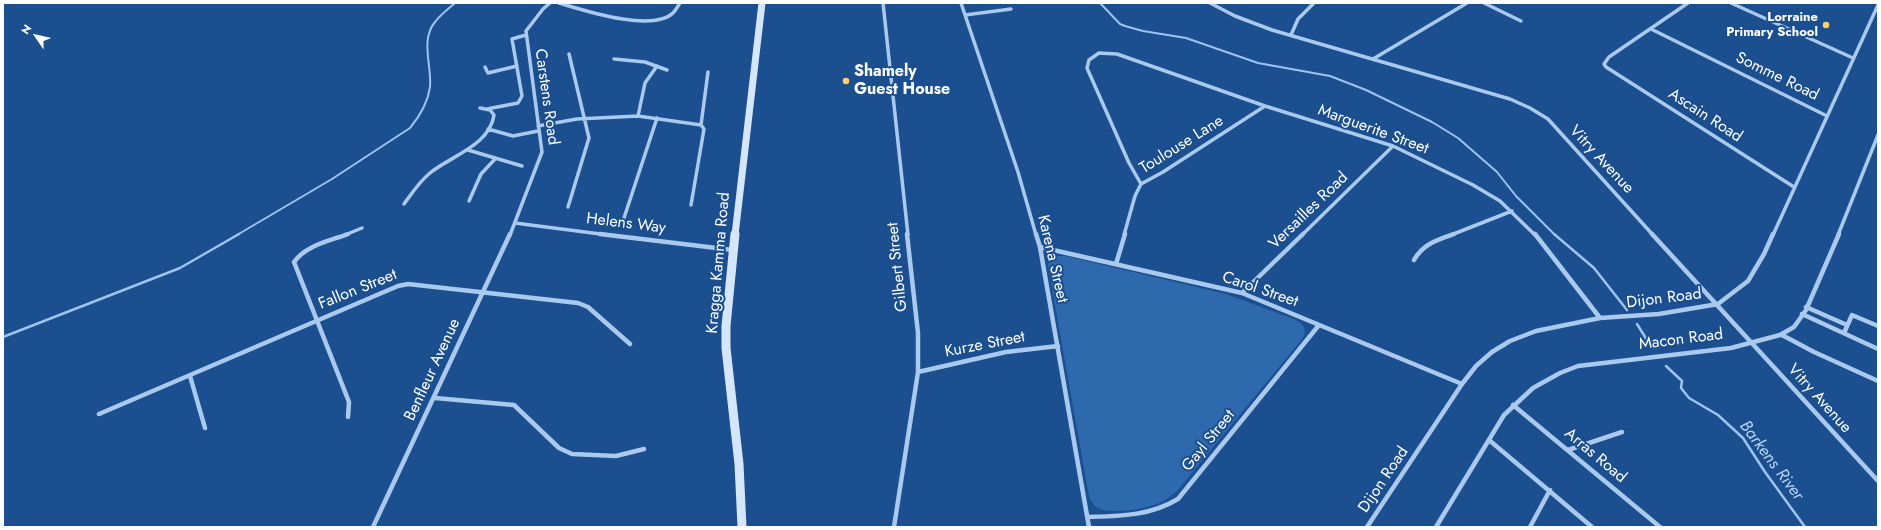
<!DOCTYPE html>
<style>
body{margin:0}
#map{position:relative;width:1881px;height:530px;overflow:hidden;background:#1b4f8f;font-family:Jost,sans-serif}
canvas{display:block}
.frame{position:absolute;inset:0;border:4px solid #fff;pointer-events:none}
.north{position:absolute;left:16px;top:16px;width:40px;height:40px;-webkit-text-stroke:3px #1b4f8f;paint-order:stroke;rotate:304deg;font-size:11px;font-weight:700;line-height:16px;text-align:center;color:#fff}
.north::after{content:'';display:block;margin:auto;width:14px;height:18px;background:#fff;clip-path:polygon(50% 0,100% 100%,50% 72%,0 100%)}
</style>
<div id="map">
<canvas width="1881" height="530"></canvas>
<div class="frame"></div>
<div class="north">N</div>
</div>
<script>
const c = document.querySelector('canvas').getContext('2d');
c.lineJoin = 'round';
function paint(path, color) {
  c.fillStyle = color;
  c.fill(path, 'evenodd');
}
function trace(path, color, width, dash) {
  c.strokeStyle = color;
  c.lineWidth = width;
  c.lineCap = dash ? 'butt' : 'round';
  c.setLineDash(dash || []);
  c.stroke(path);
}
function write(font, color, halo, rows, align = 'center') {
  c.font = font + ' Jost,sans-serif';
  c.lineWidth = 4;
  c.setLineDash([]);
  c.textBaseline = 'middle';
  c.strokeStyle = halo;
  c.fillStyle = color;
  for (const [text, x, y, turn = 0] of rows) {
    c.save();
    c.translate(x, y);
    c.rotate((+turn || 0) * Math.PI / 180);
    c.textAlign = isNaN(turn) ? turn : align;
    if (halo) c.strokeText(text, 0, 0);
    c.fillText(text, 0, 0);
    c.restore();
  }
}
paint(new Path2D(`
 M1055,256H1065L1226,294L1296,320C1304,324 1307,330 1303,338L1177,491C1171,496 1166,500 1159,503C1147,509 1110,515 1098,508C1093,505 1091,501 1089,496L1048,266L1050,259Z`), '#2e69ad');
trace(new Path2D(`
 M1100,3L1120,24L1125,26L1143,31L1186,38L1258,63L1330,76L1366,90L1432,122L1458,138L1497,172L1516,196L1555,235
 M237,235L332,179L410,128C419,117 428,102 430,87C432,66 420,40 435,22C440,15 448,9 455,3`), '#9cc4f0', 2);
trace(new Path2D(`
 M1554,234L1594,268L1627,310
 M1637,324L1652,348
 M3,337L180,268L239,234
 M1666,366L1682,381L1681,388L1689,398L1718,415L1743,438L1765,472L1805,527`), '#9cc4f0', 2.5);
trace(new Path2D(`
 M559,3C583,10 652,33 673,13C676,10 678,6 680,3
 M883,3L908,235
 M961,3L1018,172L1036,235
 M1210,3L1235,16L1272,30L1510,99L1530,108L1548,119L1653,235
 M1484,3L1521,21
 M1688,3L1609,57L1604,64L1606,67L1794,187
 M1731,3L1853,58
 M965,15L1011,9
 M1651,29L1827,116
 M1291,35L1298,19L1314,3
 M614,59L645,62L667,70
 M1373,59L1467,3
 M485,67L488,73L517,66
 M487,109L518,103L522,96L512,39L526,35
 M638,116L645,83L657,66
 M538,126L577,119L638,116L701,125
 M488,129L513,136L538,131
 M468,150L522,166
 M1141,184L1129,163L1087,68L1089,60L1099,53L1117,54L1265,106L1393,146L1473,185L1500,201L1535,235
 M469,201L481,174L496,158
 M404,204C412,193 419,182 430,173C451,156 490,145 494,115L490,110L480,108
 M691,205L704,129L701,125L708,72
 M568,207L589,138L569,54
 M624,218L657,118
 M515,223L608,235
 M345,235L362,228
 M510,235L542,152L526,31L543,9L550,3
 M1124,235L1135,196L1141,184L1163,172L1265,106
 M1302,235L1393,146
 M1451,235L1512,211
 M1773,235L1878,5
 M1838,235L1878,135`), '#a9c9ee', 3.5);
trace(new Path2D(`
 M348,234C330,241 306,245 294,262L349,402L348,417
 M600,234L733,250
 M1036,234L1040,247L1089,527
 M1535,234L1600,318
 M1652,234L1878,481
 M1040,247L1242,293L1462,384
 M1414,260C1423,244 1437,240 1454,234
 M1116,264L1125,234
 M1242,293L1303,234
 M1806,307L1847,325
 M1802,314L1878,349
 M1844,333L1852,315L1878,326
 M1782,335L1814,352L1878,381
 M918,372L1006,352L1058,346
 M190,376L205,428
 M435,398L514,405L559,448L572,454L616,456L644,449
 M1513,405L1660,527
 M99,414L398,286L408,284L578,303L588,307L630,344
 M1489,440L1592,527
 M1568,450L1622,432
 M1088,517C1120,516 1150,516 1178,499L1319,325
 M373,527L510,234
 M894,527L918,372V333L907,234
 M1367,527L1462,384L1476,366L1492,352L1510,341L1536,331L1600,318L1659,314L1718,304L1748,281L1764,254L1773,234
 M1436,527L1504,415L1533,388L1560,373L1578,366L1731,348L1780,335L1794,327L1806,310L1839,234
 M1530,527L1550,490`), '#a9c9ee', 4.5);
trace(new Path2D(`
 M735,235L762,3`), '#d6e6fa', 7);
trace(new Path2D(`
 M735,234L726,326V348L739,464L742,527`), '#d6e6fa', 9);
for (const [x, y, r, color] of [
 [1826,25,4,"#ffd166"],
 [846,81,4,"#ffd166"]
]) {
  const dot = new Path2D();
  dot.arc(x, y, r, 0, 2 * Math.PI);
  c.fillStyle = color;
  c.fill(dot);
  trace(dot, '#1b4f8f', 1.5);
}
write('bold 13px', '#fff', '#1b4f8f', [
 ["Lorraine",1818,18],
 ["Primary School",1818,33]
], 'right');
write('bold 16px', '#fff', '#1b4f8f', [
 ["Shamely",854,72],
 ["Guest House",854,90]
], 'left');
write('16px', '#fff', '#1b4f8f', [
 ["Somme Road",1777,77,26],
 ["Carstens Road",546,97,82],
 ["Ascain Road",1705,116,33],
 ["Marguerite Street",1373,130,20],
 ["Toulouse Lane",1182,145,-32],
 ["Vitry Avenue",1601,160,47],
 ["Versailles Road",1309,211,-44],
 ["Helens Way",626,224,7],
 ["Karena Street",1052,259,77],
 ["Kragga Kamma Road",719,263,-85],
 ["Gilbert Street",898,267,-96],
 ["Fallon Street",358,290,-22],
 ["Carol Street",1260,290,19],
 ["Dijon Road",1664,299,-7],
 ["Macon Road",1681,340,-7],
 ["Kurze Street",985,345,-11],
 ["Benfleur Avenue",433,370,-65],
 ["Vitry Avenue",1819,399,48],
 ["Gayl Street",1209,441,-51],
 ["Arras Road",1595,456,40],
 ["Dijon Road",1384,480,-56]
]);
write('italic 17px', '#b5d3f5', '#1b4f8f', [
 ["Barkens River",1771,461,53]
]);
</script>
